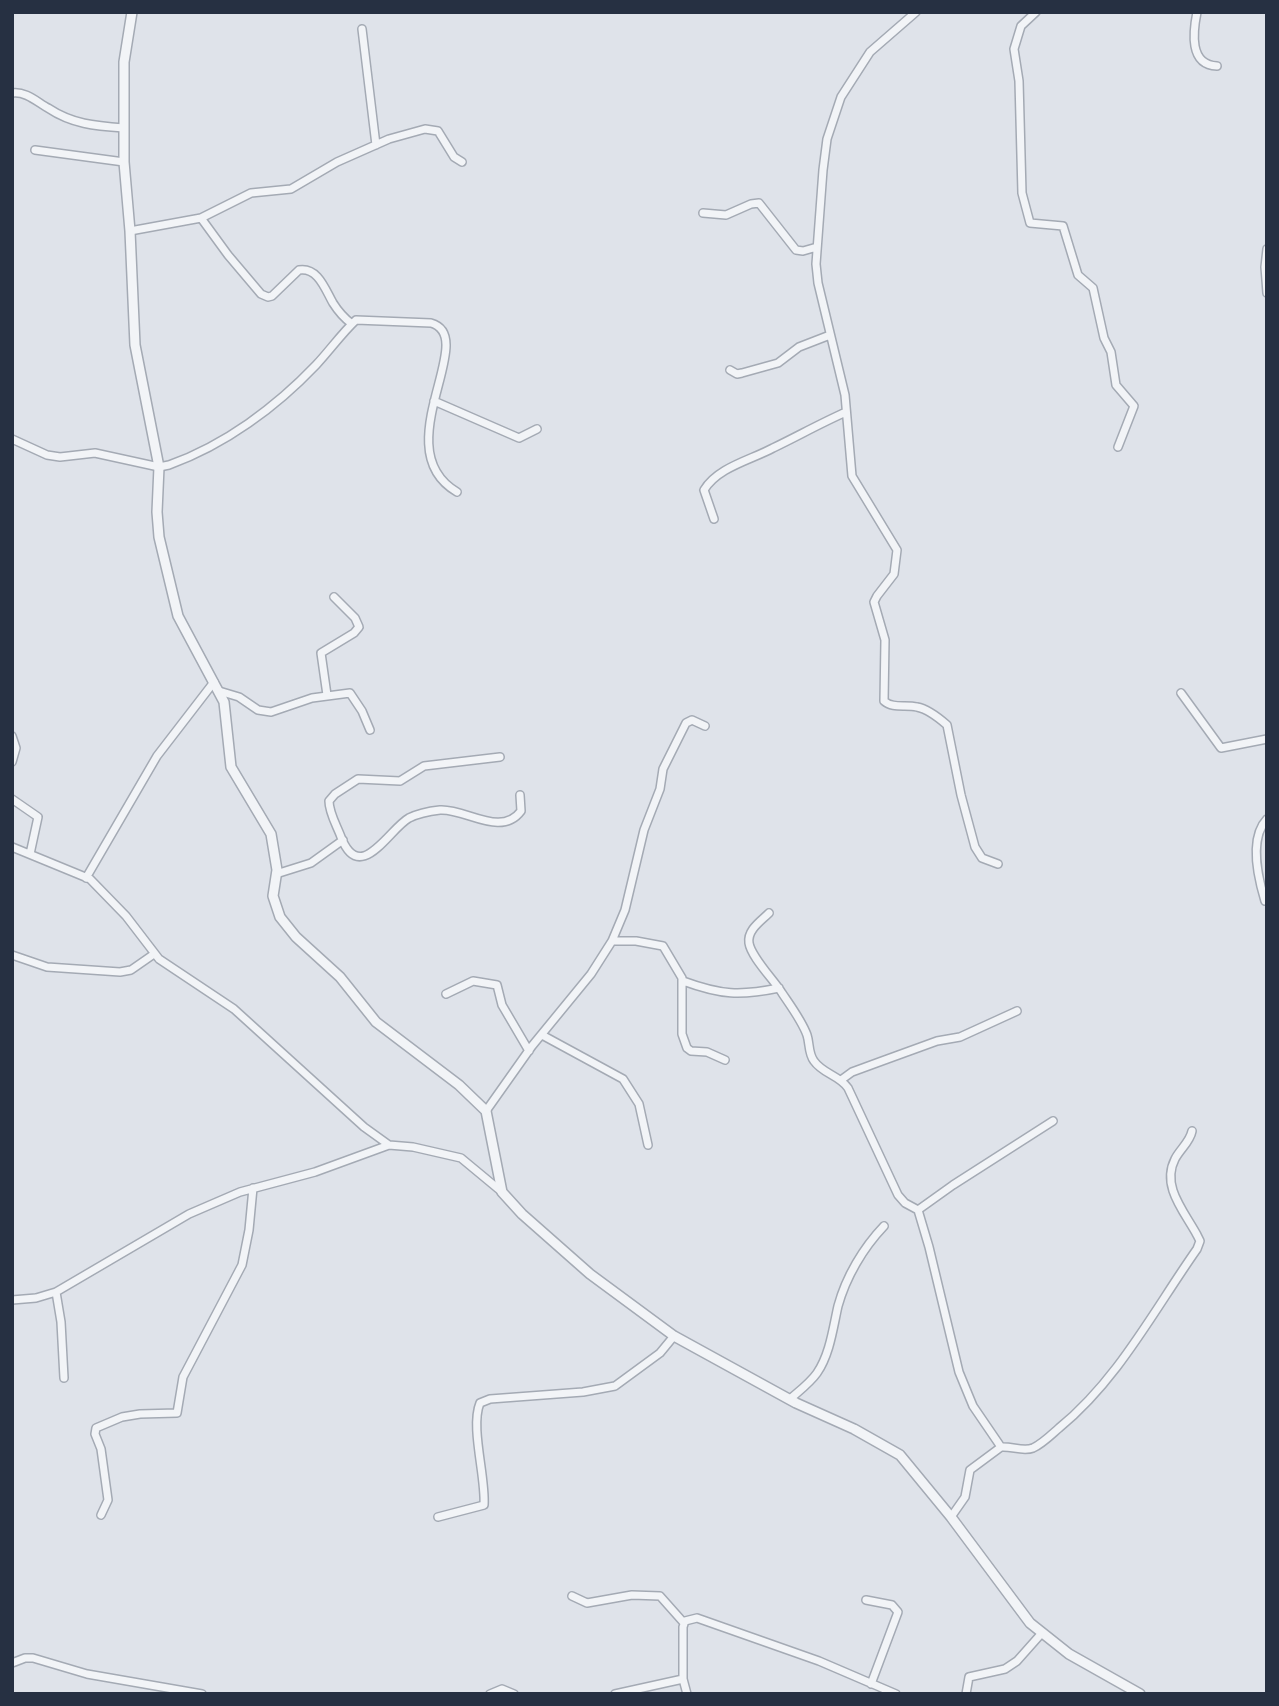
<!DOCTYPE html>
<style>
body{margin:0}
#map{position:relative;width:1279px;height:1706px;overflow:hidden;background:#dfe3ea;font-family:"Public Sans",sans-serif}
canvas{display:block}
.frame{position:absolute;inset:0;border:14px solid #263042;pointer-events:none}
</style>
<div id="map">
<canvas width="1279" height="1706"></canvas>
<div class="frame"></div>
</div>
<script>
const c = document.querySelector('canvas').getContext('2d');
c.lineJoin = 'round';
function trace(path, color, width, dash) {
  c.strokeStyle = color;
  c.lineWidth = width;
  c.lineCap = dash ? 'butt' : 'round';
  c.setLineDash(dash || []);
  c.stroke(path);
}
const minor = new Path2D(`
 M916,12L870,52L841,97L827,139L823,170L816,264L818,283L845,395L852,476L897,550L894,574L877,596L874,602L885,640L884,701C893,709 906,704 917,707C928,709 939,718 947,725L961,795L975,847L982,858L998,864
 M1036,12L1021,26L1014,49L1019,81L1022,193L1030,223L1063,226L1078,275L1093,288L1104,338L1111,352L1116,385L1134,406L1118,447
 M1197,12C1193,32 1189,65 1217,66
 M362,29L376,145
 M12,93C26,91 37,102 48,108C72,124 95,126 124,128
 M35,150L124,162
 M703,213L726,215L751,204L759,203L796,250L803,251L817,247
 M201,218L228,255L261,294L268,297L272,296L299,270C318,267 325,289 333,303C338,311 344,318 352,324
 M130,231L201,218L251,193L291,189L337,162L389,139L425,129L438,131L454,157L462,162
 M1267,249L1265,267L1267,293
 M730,370L737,374L742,373L778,363L799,347L830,335
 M434,401L519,438L537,429
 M12,439L47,455L60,457L95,453L159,467L169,465C225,445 276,407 316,365C330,350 342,333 356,320L431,323C481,337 384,449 457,492
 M714,519L704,490C718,467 751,460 773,448C798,436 821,423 846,412
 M219,691L239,697L258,710L271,712L312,698L350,693L362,711L370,730
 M1181,693L1221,748L1267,739
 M327,695L321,653L354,633L359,627L355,618L334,597
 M12,736L16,748L12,762
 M500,757L424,766L400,781L358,779L335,794L329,801C329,813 337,826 341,837C360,886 389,829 409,818C417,814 431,811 440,810C465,808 501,838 521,811L520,795
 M12,799L38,817L30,854
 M12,847L90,879L126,916L159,959L234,1009L364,1127L389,1145
 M276,874L311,863L343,840
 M86,878L157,756L214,682
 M1265,901C1258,878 1249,838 1267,819
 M769,913C761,921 747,930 749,943C751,957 774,980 782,993C790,1005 802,1021 807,1035C810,1044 808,1053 814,1061C823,1074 839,1075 848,1088L898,1195L905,1203L918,1210
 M612,941H636L663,946L682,978V1034L687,1048L691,1051L707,1052L725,1060
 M12,955L47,967L120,972L131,970L154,954
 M683,981C721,995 740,996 779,988
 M446,994L473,981L497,985L502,1005L529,1051
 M542,1035L623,1079L639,1104L648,1145
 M841,1080L852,1072L882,1061L937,1041L960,1037L1017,1011
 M486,1111L532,1046L591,974L612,941L625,910L644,830L660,789L663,769L686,723L692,720L705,726
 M56,1292L61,1322L64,1378
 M12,1300L36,1298L56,1292L189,1214L240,1192L315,1172L389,1145L413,1147L461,1158L502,1192
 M790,1399C799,1391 810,1383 817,1373C830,1354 833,1328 838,1306C846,1277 863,1248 884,1226
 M1001,1447L973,1406L959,1372L929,1247L918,1210L953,1185L1053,1121
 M101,1515L108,1500L101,1449L95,1434L96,1428L122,1417L140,1414L177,1413L183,1377L242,1265L249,1230L253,1188
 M438,1517L484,1505C486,1477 470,1427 480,1403L490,1399L583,1392L615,1386L660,1353L674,1336
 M951,1517L965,1497L970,1470L1001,1447C1012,1446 1023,1452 1033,1448C1042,1444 1051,1435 1059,1428C1118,1380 1154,1310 1197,1249L1200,1241L1197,1235C1184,1211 1161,1186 1175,1159C1180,1149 1190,1142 1192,1131
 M572,1596L587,1603L632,1595L660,1596L684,1623
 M866,1600L892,1605L898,1612L871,1684
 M12,1663L25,1658H33L87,1674L202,1694
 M490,1694L502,1689L514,1694
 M615,1694L683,1679
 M687,1694L683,1679V1627L685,1621L697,1618L819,1661L896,1694
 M966,1694L969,1677L1005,1669L1017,1661L1041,1634`);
const tertiary = new Path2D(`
 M132,12L124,62V162L130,231L135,345L159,467L157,512L159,537L178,616L224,702L231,767L271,834L277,870L273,896L280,917L296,937L340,977L376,1022L459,1085L486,1111L502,1192L522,1214L590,1274L674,1336L796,1403L854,1429L900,1455L951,1517L1030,1623L1069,1654L1140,1694`);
trace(minor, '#a4aab4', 10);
trace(tertiary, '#a4aab4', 12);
trace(minor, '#f2f4f7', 7);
trace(tertiary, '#f2f4f7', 9);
</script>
